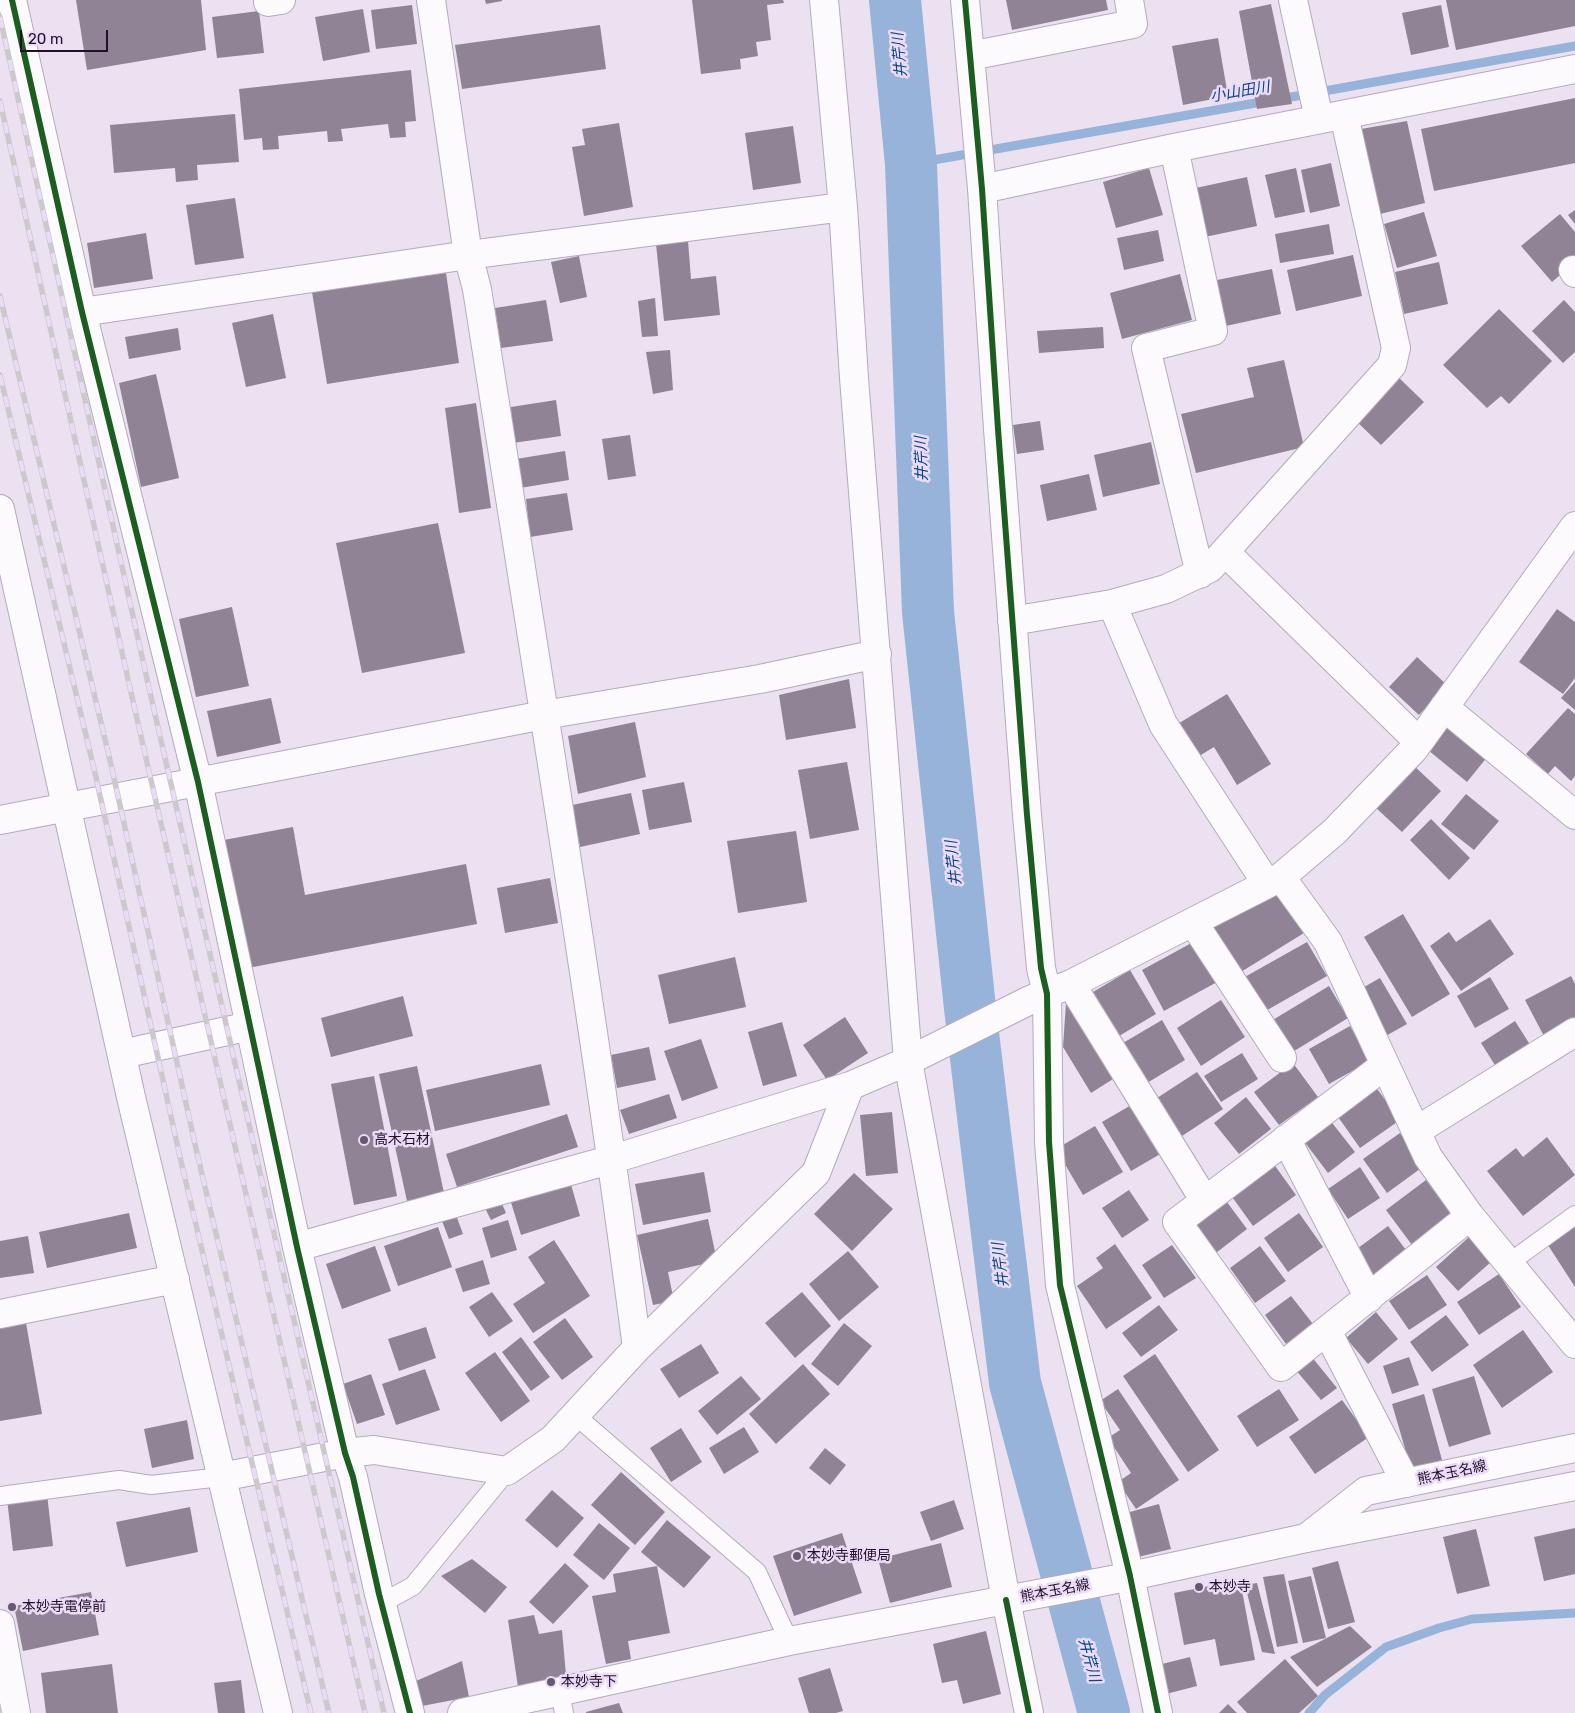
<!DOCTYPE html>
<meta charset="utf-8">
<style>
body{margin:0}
#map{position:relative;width:1575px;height:1713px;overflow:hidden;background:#ebe1f1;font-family:Rubik,sans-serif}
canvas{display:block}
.scale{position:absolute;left:20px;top:30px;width:88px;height:22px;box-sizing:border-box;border:2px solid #201029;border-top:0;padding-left:6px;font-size:15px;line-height:18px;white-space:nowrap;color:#201029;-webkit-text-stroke:4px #ecdbf7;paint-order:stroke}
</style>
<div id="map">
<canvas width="1575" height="1713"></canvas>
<div class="scale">20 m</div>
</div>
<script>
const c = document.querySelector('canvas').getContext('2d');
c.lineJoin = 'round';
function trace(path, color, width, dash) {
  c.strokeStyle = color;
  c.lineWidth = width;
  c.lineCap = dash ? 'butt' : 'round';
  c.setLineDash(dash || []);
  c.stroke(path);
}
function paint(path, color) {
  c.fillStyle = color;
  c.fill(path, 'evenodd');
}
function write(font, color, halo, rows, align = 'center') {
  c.font = font + ' Rubik,"Noto Sans JP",sans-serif';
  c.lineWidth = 5;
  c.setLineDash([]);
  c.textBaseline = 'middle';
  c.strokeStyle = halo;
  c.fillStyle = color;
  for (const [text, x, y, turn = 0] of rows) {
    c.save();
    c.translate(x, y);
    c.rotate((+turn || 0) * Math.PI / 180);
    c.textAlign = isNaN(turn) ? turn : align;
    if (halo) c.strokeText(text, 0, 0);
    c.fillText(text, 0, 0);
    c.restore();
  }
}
trace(new Path2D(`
 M1280,99L1575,46
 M911,164L1267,101
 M1309,1713L1325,1695L1386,1647L1439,1628L1472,1619L1575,1613`), '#98b3da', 9);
trace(new Path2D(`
 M895,0L911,164L928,612L970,1008L1015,1383L1104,1713`), '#98b3da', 52);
paint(new Path2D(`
 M76,0H201L206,50L87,70Z
 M485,0H502V1L486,4Z
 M692,0H783L784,3L767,5L771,40L756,42L758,56L740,59L741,69L701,74Z
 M1006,0H1106L1108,10L1012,30Z
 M1446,0H1575V26L1456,50Z
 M1271,4L1292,104L1257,109L1239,11Z
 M412,5L417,44L376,49L371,10Z
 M1441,5L1449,47L1411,55L1402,13Z
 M363,9L370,52L323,61L315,17Z
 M259,11L264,53L217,58L212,17Z
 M600,25L606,69L462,89L455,45Z
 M1218,38L1228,96L1183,105L1172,46Z
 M411,70L416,121L405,122L406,137L390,138L388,124L341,129L343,141L328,142L327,131L278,136L279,149L263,150L262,138L244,140L239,89Z
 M1575,98V163L1434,191L1421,129Z
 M235,114L239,162L197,165L198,180L176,182L175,168L114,173L110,125Z
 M1407,121L1425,203L1380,214L1361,129Z
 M619,123L633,207L584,216L572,147L585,145L582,129Z
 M793,126L801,183L753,190L745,133Z
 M1331,163L1340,206L1310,213L1301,170Z
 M1149,168L1163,215L1116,228L1103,182Z
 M1296,168L1305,212L1275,218L1265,175Z
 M1247,177L1257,226L1200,238L1191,189Z
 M235,198L244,258L195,265L186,205Z
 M1575,210V224L1568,215Z
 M1424,212L1437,256L1397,268L1384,224Z
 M1560,214L1575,232V262L1552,282L1521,246Z
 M1329,224L1334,254L1280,263L1275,234Z
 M1158,230L1164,261L1124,270L1117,238Z
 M146,233L153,279L94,288L87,243Z
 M688,241L691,279L716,276L720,315L664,321L656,244Z
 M1353,255L1362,296L1296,311L1287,270Z
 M579,256L587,297L560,303L551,262Z
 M1439,262L1448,304L1404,314L1395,272Z
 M1272,269L1281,314L1221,327L1212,281Z
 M446,273L459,363L327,384L312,292Z
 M1180,274L1192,320L1122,339L1110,293Z
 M655,298L658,336L642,337L638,301Z
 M546,300L553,341L501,348L495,308Z
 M1564,300L1575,312V352L1563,363L1532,331Z
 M1499,309L1552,361L1509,404L1501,396L1487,408L1443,365Z
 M273,314L286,378L246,387L232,323Z
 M1103,327L1104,348L1039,353L1037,331Z
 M178,328L181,350L129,359L125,337Z
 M670,350L673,390L653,394L646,352Z
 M1284,360L1304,447L1196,473L1181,414L1254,397L1247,368Z
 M156,374L179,478L141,487L119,383Z
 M1395,374L1424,402L1381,445L1352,417Z
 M556,400L561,436L513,443L511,407Z
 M476,403L491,508L459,513L445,408Z
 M1040,421L1044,450L1017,454L1013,425Z
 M630,435L636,476L608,480L602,439Z
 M1151,442L1160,484L1103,497L1094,455Z
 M565,451L569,480L520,488L516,459Z
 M1089,474L1097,510L1047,521L1040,485Z
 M567,493L573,530L530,537L526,499Z
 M438,523L465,653L362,673L336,543Z
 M232,607L249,686L196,697L179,619Z
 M1557,609L1575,622V678L1563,694L1519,662Z
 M1417,657L1447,685L1419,715L1389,687Z
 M849,679L856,728L786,740L779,695Z
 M1575,682V710L1561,698Z
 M1227,694L1271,764L1237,785L1214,747L1196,758L1176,725Z
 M271,698L281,743L217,757L207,711Z
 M1568,708L1575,714V776L1571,781L1555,766L1548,774L1526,754Z
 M1453,719L1492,751L1467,782L1428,750Z
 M635,722L646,777L578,794L568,736Z
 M847,762L859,830L810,839L798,770Z
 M1413,765L1441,791L1402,832L1375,807Z
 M684,782L692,822L649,830L642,790Z
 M631,793L640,834L580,847L572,805Z
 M1466,794L1499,821L1474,850L1441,824Z
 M1431,819L1470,858L1449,880L1410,840Z
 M293,827L305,895L466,864L477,924L248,968L224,840Z
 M796,831L807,902L738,913L727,841Z
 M550,878L558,923L505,933L497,888Z
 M1277,889L1304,933L1236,975L1209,930Z
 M1403,914L1450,994L1412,1017L1364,937Z
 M1490,919L1514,954L1461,991L1430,946L1449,932L1456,942Z
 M1197,940L1219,981L1164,1011L1142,970Z
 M1307,942L1327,976L1262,1013L1243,978Z
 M735,957L746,1007L669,1024L658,975Z
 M1130,970L1156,1014L1119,1036L1093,992Z
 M1571,976L1575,984V1025L1546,1040L1525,1000Z
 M1490,977L1509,1009L1475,1028L1457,996Z
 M1380,978L1407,1024L1384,1037L1357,991Z
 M1329,986L1348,1018L1291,1053L1271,1021Z
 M403,996L413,1036L331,1057L321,1018Z
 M1221,1000L1245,1037L1201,1066L1177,1028Z
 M1066,1003L1113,1079L1091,1093L1063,1047Z
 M845,1017L868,1053L827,1080L803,1045Z
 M1162,1020L1185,1060L1147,1083L1123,1043Z
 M1515,1021L1534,1051L1500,1073L1481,1043Z
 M782,1022L797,1076L763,1086L748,1032Z
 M1350,1026L1370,1061L1329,1084L1309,1049Z
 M701,1039L718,1088L682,1101L664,1051Z
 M649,1047L656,1080L617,1088L611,1055Z
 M1242,1053L1258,1079L1221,1102L1204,1076Z
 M1293,1063L1318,1097L1279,1125L1254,1092Z
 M541,1064L550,1105L435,1131L426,1090Z
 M417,1066L444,1193L407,1201L379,1074Z
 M1197,1072L1223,1109L1182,1136L1157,1098Z
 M374,1076L397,1196L354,1205L331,1084Z
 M1375,1086L1400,1120L1360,1148L1336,1114Z
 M669,1094L677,1118L629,1134L620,1110Z
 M1246,1097L1271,1129L1239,1154L1214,1123Z
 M1133,1104L1162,1153L1131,1171L1102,1122Z
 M892,1112L898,1173L866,1176L860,1115Z
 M567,1114L578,1147L457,1187L446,1154Z
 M1329,1119L1355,1152L1328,1173L1303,1140Z
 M1095,1126L1123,1172L1083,1195L1056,1149Z
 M1400,1133L1424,1166L1387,1193L1363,1159Z
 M1547,1137L1575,1175L1523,1216L1487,1171L1516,1148L1523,1157Z
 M1273,1163L1296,1195L1253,1226L1230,1194Z
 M1360,1167L1380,1198L1348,1219L1328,1189Z
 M704,1172L711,1212L643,1225L635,1184Z
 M854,1173L893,1209L852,1251L814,1214Z
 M1426,1180L1452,1214L1412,1245L1386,1210Z
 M570,1181L580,1216L521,1235L510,1199Z
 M1129,1190L1149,1220L1122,1238L1102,1208Z
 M1224,1198L1247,1229L1212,1256L1189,1224Z
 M500,1199L506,1213L491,1220L484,1206Z
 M129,1213L137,1248L47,1268L39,1232Z
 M1299,1213L1323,1247L1288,1272L1264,1238Z
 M456,1215L463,1234L449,1239L442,1221Z
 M708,1219L717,1261L668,1272L674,1301L653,1305L637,1235Z
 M508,1220L517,1250L491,1258L482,1228Z
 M1575,1224V1287L1546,1242Z
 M1388,1226L1406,1250L1372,1276L1354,1251Z
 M438,1227L452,1267L398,1286L384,1246Z
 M28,1236L34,1273L0,1278V1241Z
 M1469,1237L1491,1262L1458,1291L1436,1267Z
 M554,1240L590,1296L533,1333L513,1304L545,1283L528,1257Z
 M1115,1244L1152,1298L1106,1329L1077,1286L1103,1268L1096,1258Z
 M1172,1245L1196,1278L1164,1298L1142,1265Z
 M375,1246L391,1291L342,1309L326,1264Z
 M1260,1246L1286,1281L1255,1303L1230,1268Z
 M848,1251L879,1287L839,1321L809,1284Z
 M483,1260L490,1284L463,1292L455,1269Z
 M1499,1274L1521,1307L1479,1335L1457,1302Z
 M1427,1275L1447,1305L1409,1330L1389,1301Z
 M492,1292L513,1321L489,1337L469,1307Z
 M802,1292L831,1326L795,1358L765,1323Z
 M1291,1296L1313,1324L1286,1344L1265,1315Z
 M1159,1305L1178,1330L1141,1357L1122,1333Z
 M1376,1312L1398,1339L1368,1364L1346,1338Z
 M1446,1315L1469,1345L1432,1372L1410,1342Z
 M565,1318L593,1357L562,1380L533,1342Z
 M26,1323L42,1414L0,1421V1328Z
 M844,1323L872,1346L838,1386L811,1364Z
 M426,1327L436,1358L399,1371L388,1339Z
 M1523,1330L1553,1372L1502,1408L1473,1365Z
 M521,1337L550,1377L531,1391L502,1352Z
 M701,1344L719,1373L679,1398L660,1369Z
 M495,1352L530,1401L501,1422L465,1373Z
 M1155,1354L1219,1450L1188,1472L1123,1376Z
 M1311,1356L1337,1388L1321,1400L1295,1369Z
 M1409,1357L1419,1385L1392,1394L1383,1366Z
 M803,1364L830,1394L776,1444L749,1414Z
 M425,1369L440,1410L396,1425L382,1384Z
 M371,1374L385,1415L357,1424L343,1384Z
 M741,1376L761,1399L717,1435L698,1411Z
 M1474,1376L1491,1434L1449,1447L1432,1389Z
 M1118,1389L1179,1480L1136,1509L1118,1482L1131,1473L1108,1438L1120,1430L1100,1401Z
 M1279,1389L1299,1420L1257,1447L1237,1416Z
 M1424,1394L1442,1460L1411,1469L1392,1404Z
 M1342,1400L1369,1437L1315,1474L1289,1437Z
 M187,1420L194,1459L152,1468L144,1429Z
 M744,1427L759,1452L724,1474L709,1448Z
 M681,1428L702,1462L671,1482L650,1448Z
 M825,1448L846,1465L830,1485L809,1468Z
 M621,1472L665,1512L635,1545L591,1505Z
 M552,1490L584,1518L557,1548L525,1520Z
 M47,1494L53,1546L13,1551L7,1499Z
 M954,1500L964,1529L931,1541L920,1512Z
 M1159,1504L1171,1549L1138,1557L1126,1513Z
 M190,1507L198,1552L126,1567L116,1522Z
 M667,1520L711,1557L684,1588L641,1552Z
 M599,1523L630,1548L604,1580L573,1555Z
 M1575,1528V1574L1544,1581L1534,1537Z
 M1476,1529L1490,1586L1457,1594L1443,1537Z
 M842,1533L862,1593L794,1616L773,1556Z
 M941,1543L952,1587L890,1603L878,1559Z
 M472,1559L507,1587L485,1613L441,1576Z
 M1338,1561L1355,1622L1328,1629L1312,1568Z
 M565,1563L589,1586L553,1624L529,1602Z
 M657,1566L670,1633L628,1641L631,1659L606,1664L592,1596L616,1592L613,1574Z
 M1284,1574L1298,1643L1277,1647L1263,1577Z
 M1311,1576L1326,1638L1303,1643L1288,1581Z
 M1240,1580L1255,1660L1220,1666L1215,1639L1184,1645L1174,1593Z
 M1257,1583L1275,1654L1262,1652L1245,1585Z
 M91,1592L99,1635L23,1651L14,1606Z
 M534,1615L539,1634L562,1630L566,1675L518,1687L508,1620Z
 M1350,1626L1372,1647L1317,1687L1290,1657Z
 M986,1631L1001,1694L963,1704L957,1680L942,1683L933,1644Z
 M1190,1657L1197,1686L1166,1694L1158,1665Z
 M1285,1659L1318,1696L1299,1713H1247L1237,1702Z
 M462,1661L469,1697L422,1706L416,1681Z
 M112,1664L118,1713H46L41,1673Z
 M830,1668L843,1711L836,1713H809L798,1678Z
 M241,1680L245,1713H218L214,1683Z
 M619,1703L623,1713H586V1712Z
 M1228,1704L1237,1713H1219Z`), '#8f8395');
const lane = new Path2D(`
 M1509,1263L1575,1215
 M575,1415L757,1572L789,1641
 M0,1496L119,1480L151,1485L221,1477
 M382,1603L413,1586L507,1471
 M560,1692L564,1713`);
const street = new Path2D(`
 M12,0L82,312L198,782L297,1247L345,1453L353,1477L379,1594L410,1713
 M431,0L468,255L477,289C532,641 591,994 637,1348
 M824,0L843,207L854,378L908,1061L1006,1600
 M965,0L982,189L998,429L1027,815L1041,968L1047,994L1049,1142L1060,1285L1130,1576L1158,1713
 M1293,0L1319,119
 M268,2L281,0
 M970,56L1133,24L1129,0
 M1174,148L1213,331L1146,348L1200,574
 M982,189L1174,148L1575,69
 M1573,270L1575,273
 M82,312L468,255L843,207
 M0,509L131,1097L278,1713
 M1225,552L1419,742
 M1112,604L1163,724L1267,884
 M1012,621L1112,604L1166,589L1210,568L1392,365L1396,348L1344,115
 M1444,707L1575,815
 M0,820L544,715L760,679L877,654
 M1281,877L1328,942L1428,1157L1470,1216L1575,1344
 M1193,922L1282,1058
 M1071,984L1205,1201
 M122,1054L250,1026
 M1385,1065L1177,1222L1281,1367L1470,1216
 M1416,1131L1575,1032
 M1286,1139L1369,1298
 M297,1247L613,1159L850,1086L908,1061L1030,1000L1071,984L1281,877L1334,832L1414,749L1575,526
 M0,1314L175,1279
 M1327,1331L1406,1483
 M221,1477L345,1453L374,1450L507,1471L553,1439L637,1348L816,1173L850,1086
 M1306,1538L1575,1486`);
const secondary = new Path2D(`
 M1006,1600L1029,1713
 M0,1624L16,1713`);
const primary = new Path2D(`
 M462,1713L789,1641L1117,1579L1306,1538L1366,1491L1575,1448`);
trace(lane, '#b6a9bd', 20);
trace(street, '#b6a9bd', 30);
trace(secondary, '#b6a9bd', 30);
trace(primary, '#b6a9bd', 30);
trace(lane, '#fcfafd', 18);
trace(street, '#fcfafd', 28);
trace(secondary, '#fcfafd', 28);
trace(primary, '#fcfafd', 28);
trace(new Path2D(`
 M0,1704L2,1713`), '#ccc9ce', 1);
const rail = new Path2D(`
 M0,17L149,688L384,1713
 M0,101L132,697L365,1713
 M0,296L112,769L197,1153L329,1713
 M0,375L95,773L180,1157L311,1713`);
trace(rail, '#ccc9ce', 5.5);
trace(rail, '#ecdbf7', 4, [11]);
trace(new Path2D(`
 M12,0L82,312L198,782L297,1247L345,1453L353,1477L379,1594L410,1713
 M965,0L982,189L998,429L1027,815L1041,968L1047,994L1049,1142L1060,1285L1130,1576L1158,1713
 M1006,1600L1029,1713`), '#1b5e20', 6);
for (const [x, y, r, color] of [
 [364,1140,5,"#67596f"],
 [797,1556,5,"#67596f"],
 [1199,1587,5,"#67596f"],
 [12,1607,5,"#67596f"],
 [551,1682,5,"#67596f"]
]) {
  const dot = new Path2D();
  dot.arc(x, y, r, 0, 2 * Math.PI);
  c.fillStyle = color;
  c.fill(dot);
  trace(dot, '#ecdbf7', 2);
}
write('14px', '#201029', '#ecdbf7', [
 ["高木石材",374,1140],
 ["本妙寺郵便局",807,1556],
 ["本妙寺",1209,1587],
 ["本妙寺電停前",22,1607],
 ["本妙寺下",561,1682]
], 'left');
write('14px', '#201029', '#ecdbf7', [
 ["熊本玉名線",1452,1473,-12],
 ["熊本玉名線",1055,1591,-11]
]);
write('italic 15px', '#054681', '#ecdbf7', [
 ["井芹川",900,55,-95],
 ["小山田川",1240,92,-10],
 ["井芹川",922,459,-92],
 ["井芹川",954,863,-96],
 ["井芹川",1001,1265,-97],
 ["井芹川",1089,1660,75]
]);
</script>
